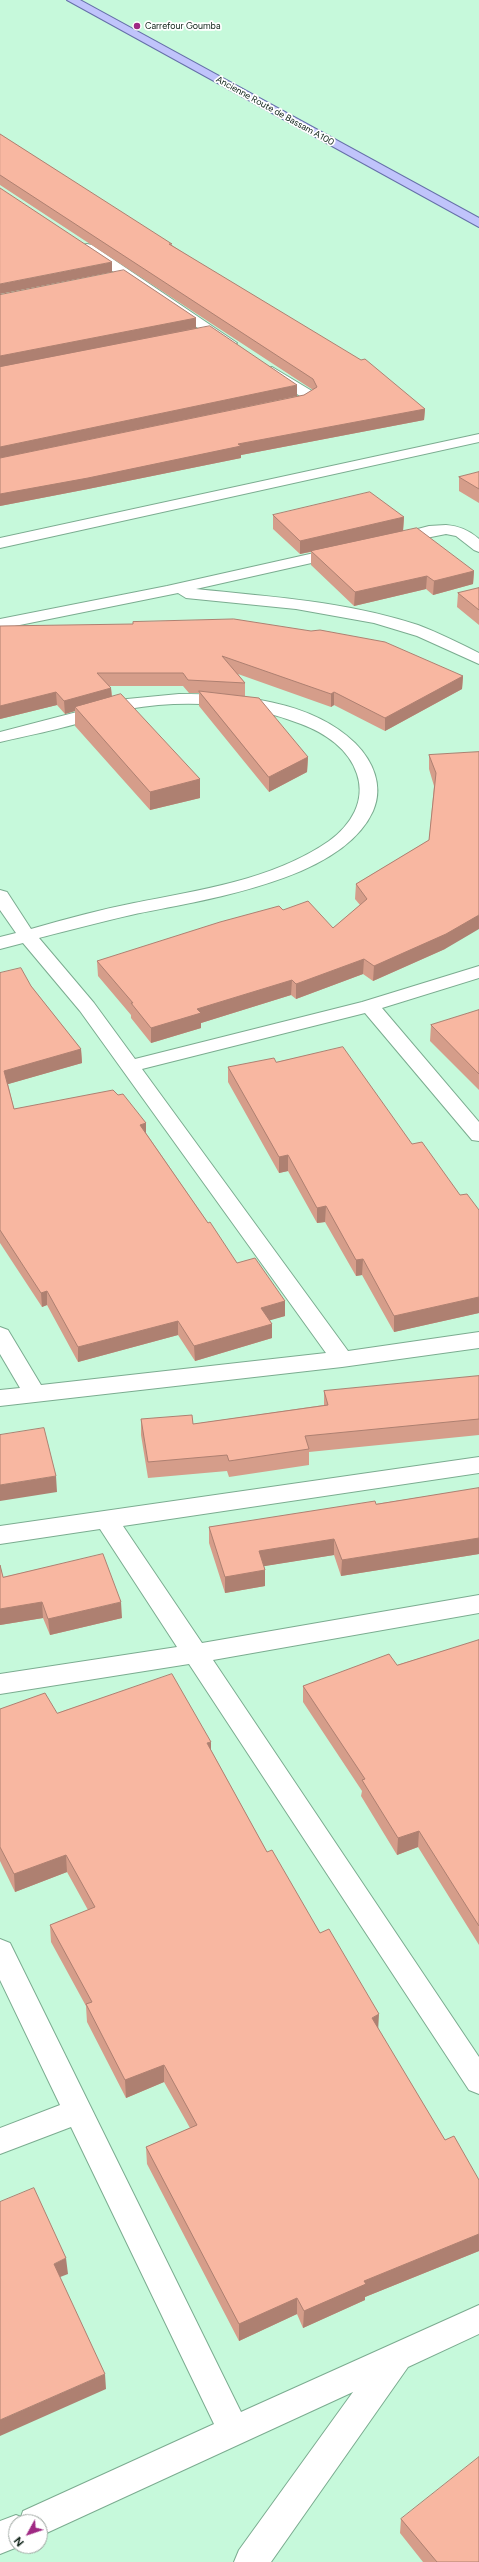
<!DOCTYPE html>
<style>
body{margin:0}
#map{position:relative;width:479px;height:2562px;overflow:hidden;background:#c6f9db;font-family:Figtree,sans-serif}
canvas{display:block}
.north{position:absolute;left:8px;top:2514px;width:40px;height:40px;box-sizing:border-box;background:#fff;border:1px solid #9da5a0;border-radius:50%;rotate:230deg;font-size:11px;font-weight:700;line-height:16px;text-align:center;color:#091d12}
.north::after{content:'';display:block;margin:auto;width:14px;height:18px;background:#9f2983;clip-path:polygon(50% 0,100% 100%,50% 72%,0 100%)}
</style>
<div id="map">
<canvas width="479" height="2562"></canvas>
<div class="north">N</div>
</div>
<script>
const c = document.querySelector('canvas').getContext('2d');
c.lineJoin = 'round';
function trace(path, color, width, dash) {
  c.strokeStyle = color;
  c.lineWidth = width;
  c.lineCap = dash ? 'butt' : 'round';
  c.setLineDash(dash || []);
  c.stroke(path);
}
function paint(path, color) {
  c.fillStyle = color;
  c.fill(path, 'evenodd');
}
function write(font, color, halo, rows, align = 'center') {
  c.font = font + ' Figtree,sans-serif';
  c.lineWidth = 3.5;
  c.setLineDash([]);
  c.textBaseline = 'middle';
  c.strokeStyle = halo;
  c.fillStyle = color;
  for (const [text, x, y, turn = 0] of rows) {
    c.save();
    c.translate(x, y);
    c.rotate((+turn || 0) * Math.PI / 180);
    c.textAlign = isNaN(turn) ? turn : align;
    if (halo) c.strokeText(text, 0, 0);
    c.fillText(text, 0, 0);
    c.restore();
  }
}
const minor = new Path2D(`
 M87,244L92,245L237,343L230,347L225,346L82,251L81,248L82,245Z
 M272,367L312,391L315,398L313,401L283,409L278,408L276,405L278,402L300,396L267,374L265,371L267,368Z
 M479,434V442L0,548V538Z
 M446,525C459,526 469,530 479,539V552L474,550L456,536L446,534L396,544L388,539L391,536L429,526Z
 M341,547L347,549L349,552L347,555L196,589C271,597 346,601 418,625C439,633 459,643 479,653V664L417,636L374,623L296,609L186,598L178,593L0,629V619L167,586Z
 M179,694C237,694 311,700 355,743C373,761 384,786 373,811C341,882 200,900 131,915C100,922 70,930 39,938L94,1003L135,1059L362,1002L479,966V978L382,1008L479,1122V1141L472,1140L365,1013L142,1069L348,1351L479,1332V1348L342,1367L0,1406V1390L20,1388L0,1354V1327L8,1330L41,1385L326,1353L80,1011L23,943L0,949V937L16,933L0,910V890L7,892L31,929C65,919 99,910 134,903C199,890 273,880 329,841C351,825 366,801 357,774C349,749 325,733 301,724C247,703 186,699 128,709C111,712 93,719 76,724C51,731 25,736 0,742V732L127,699Z
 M479,1457V1473L123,1526L202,1643L479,1595V1613L213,1660L479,2057V2094L469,2090L189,1664L0,1694V1674L177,1647L100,1529L0,1544V1526Z
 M0,1939L10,1943L241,2412L479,2305V2334L408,2367L271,2562H234L239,2550L353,2392L40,2536V2522H16V2546H20L0,2554V2521L16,2515L21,2517L23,2511L214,2424L71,2127L0,2154V2128L60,2105L0,1980Z`);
const major = new Path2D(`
 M67,0H80L479,218V227Z`);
trace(minor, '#7bac90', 2);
trace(major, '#6570a8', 2);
paint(minor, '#fff');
paint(major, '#c0c4fb');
paint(new Path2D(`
 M0,131V134L425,409L424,420L241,455V458L88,489L0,506V295L196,318V328L297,396L181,421L304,395L313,390L0,185Z
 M479,472V503L459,491V477Z
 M273,515L404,517L403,531L474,571L473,584L433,595L426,589L354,606L311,565V552L300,554L273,529Z
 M479,588V625L457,607L458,593Z
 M0,626L463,676L462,689L385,731L334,705L331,707L238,674L245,683V696H235L308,757L307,772L269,792L199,706V693H189L183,686H109L111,688L112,696L200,779V798L150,810L75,726V711L65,714L57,705L0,719Z
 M479,752L445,949L373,981L363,974L296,999L291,995L201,1023V1028L151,1043L131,1018V1015L98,976L97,961L283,910L333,928L360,905L355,899L356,884L429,840L434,786L429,769V755Z
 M0,973L31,986L81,1049L82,1063L8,1084L14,1109L118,1095L146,1123V1133L208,1223L237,1263L285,1301V1316L269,1320L272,1324V1338L195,1361L178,1335L78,1362L47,1305L42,1307L0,1243Z
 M479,1010V1090L430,1041L431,1025Z
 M276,1062L412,1144L460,1195L479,1210V1313L394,1332L362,1275L356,1276L325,1222L317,1223L288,1171L279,1173L228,1082V1067Z
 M479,1376V1435L309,1452V1465L229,1477L227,1471L148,1478L141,1435V1419L193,1424L324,1405V1391Z
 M479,1488V1554L341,1576L334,1555L264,1566L265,1570V1586L225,1593L209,1543V1527L376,1504Z
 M0,1565L3,1577L122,1618L50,1635L43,1618L0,1625Z
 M479,1640V1945L418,1847L397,1855L361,1796L362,1791L303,1702V1686L397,1665Z
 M0,1709L57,1713L211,1750L267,1852L320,1933L445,2140L479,2180V2251L365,2297V2300L303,2328L297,2314L239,2341L147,2164L146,2147L190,2128L164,2082L126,2098L87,2022L86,2006L51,1942L50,1925L88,1910L67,1872L15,1892L0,1861Z
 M401,2519L479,2562H423L400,2533Z`), '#d59d8a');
paint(new Path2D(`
 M112,262V272L0,294V284Z
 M196,318V328L0,367V356Z
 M297,385V396L0,458V447Z
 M425,409L424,420L241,455V458L88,489L0,506V494L238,444Z
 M404,517L403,531L300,554V541Z
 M474,571L473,584L433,595L434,581Z
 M427,576L426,589L354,606L355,592Z
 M463,676L462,689L385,731V718Z
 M111,688L112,701L75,707V711L65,714L64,701Z
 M56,692L57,705L0,719V706Z
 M334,692V705L331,707V694Z
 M308,757L307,772L269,792V777Z
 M200,779V798L150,810V792Z
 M479,915V929L445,949L373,981L374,966Z
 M364,959L363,974L296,999V984Z
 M292,980L291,995L201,1023V1028L151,1043V1028L197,1009Z
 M81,1049L82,1063L5,1085L4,1071Z
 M146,1123V1137L140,1125Z
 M288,1155V1171L279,1173V1157Z
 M326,1206L325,1222L317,1223V1208Z
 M363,1259L362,1275L356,1276V1260Z
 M47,1291V1305L42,1307L41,1293Z
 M479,1297V1313L394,1332V1316Z
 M285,1301V1316L261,1323V1308Z
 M178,1321V1335L78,1362V1347Z
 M272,1324V1338L195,1361L194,1346Z
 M56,1476L57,1492L0,1501V1485Z
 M479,1538V1554L341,1576L342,1560Z
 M334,1539V1555L259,1567V1551Z
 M265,1570V1586L225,1593V1577Z
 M42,1602L43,1618L0,1625V1609Z
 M121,1602L122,1618L50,1635L48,1619Z
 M211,1742V1759L207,1743Z
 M419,1831L418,1847L397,1855L398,1838Z
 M66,1855L67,1872L15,1892L14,1874Z
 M379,2014L378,2032L372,2018Z
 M164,2065V2082L126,2098L125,2080Z
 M479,2234V2251L365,2297V2300L303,2328L304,2311L364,2281Z
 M66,2258L68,2274L55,2279L54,2264Z
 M297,2298V2314L239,2341V2324Z
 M105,2374L106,2389L0,2436V2420Z`), '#ae8071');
const building = new Path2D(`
 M0,134L172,244H169L361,360L365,359L425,409L238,444L241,446L88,478L0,494V458L304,395L317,387L313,379L0,175Z
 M0,188L112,262L0,284Z
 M124,270L196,318L0,356V295Z
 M210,326L297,385L0,447V367Z
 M479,472V489L459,477Z
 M370,492L404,517L300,541L273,515Z
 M417,528L474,571L434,581L427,576L355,592L311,551Z
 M479,588V610L458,593Z
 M234,619L311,631L320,630L385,642L463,676L385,718L334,692L331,694L222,656L245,683L188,680L183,673H97L111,688L64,701L56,692L0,706V626L133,624V622Z
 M199,691L259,698L308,757L269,777Z
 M121,694L200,779L150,792L75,707Z
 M479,752V915L446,934L374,966L364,959L296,984L292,980L197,1009L201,1013L151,1028L131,1003H133L97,961L220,922L279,906L283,910L308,901L333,928L367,899L356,884L429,840L436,773L429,755Z
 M21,968L31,986L81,1049L4,1071L14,1109L113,1090L118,1095L123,1094L146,1123L140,1125L208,1223L210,1222L237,1263L255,1258L285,1301L261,1308L272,1324L194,1346L178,1321L78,1347L47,1291L41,1293L0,1230V973Z
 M479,1010V1074L431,1025Z
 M343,1047L412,1144L422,1142L460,1195L467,1194L479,1210V1297L394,1316L363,1259L356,1260L326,1206L317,1208L288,1155L279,1157L228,1067L274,1058L276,1062Z
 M479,1376V1419L305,1436L309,1449L229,1461L227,1455L148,1462L141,1419L192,1415L193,1424L328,1405L324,1391Z
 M44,1428L56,1476L0,1485V1435Z
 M479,1488V1538L342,1560L334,1539L259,1551L265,1570L225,1577L209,1527L375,1501L376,1504Z
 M103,1554L121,1602L48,1619L42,1602L0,1609V1565L3,1577Z
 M479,1640V1926L419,1831L398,1838L362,1780L365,1779L303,1686L389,1654L397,1665Z
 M172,1674L211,1742L207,1743L267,1852L272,1850L320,1933L329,1929L379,2014L372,2018L445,2140L454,2136L479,2180V2234L364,2281L366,2284L304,2311L297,2298L239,2324L146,2147L197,2125L164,2065L125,2080L86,2004L92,2002L50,1925L95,1907L66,1855L14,1874L0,1847V1709L45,1693L57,1713Z
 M34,2188L66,2258L54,2264L105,2374L0,2420V2202Z
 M479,2457V2562H437L401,2519Z`);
paint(building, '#f8b7a1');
trace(building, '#ae8071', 1);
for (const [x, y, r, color] of [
 [137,26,4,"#9f2983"]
]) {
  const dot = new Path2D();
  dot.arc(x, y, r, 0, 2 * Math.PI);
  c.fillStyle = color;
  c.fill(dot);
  trace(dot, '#fff', 1.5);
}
write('9px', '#091d12', '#fff', [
 ["Carrefour Goumba",145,26]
], 'left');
write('9px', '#091d12', '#fff', [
 ["Ancienne Route de Bassam A100",275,111,29]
]);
</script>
